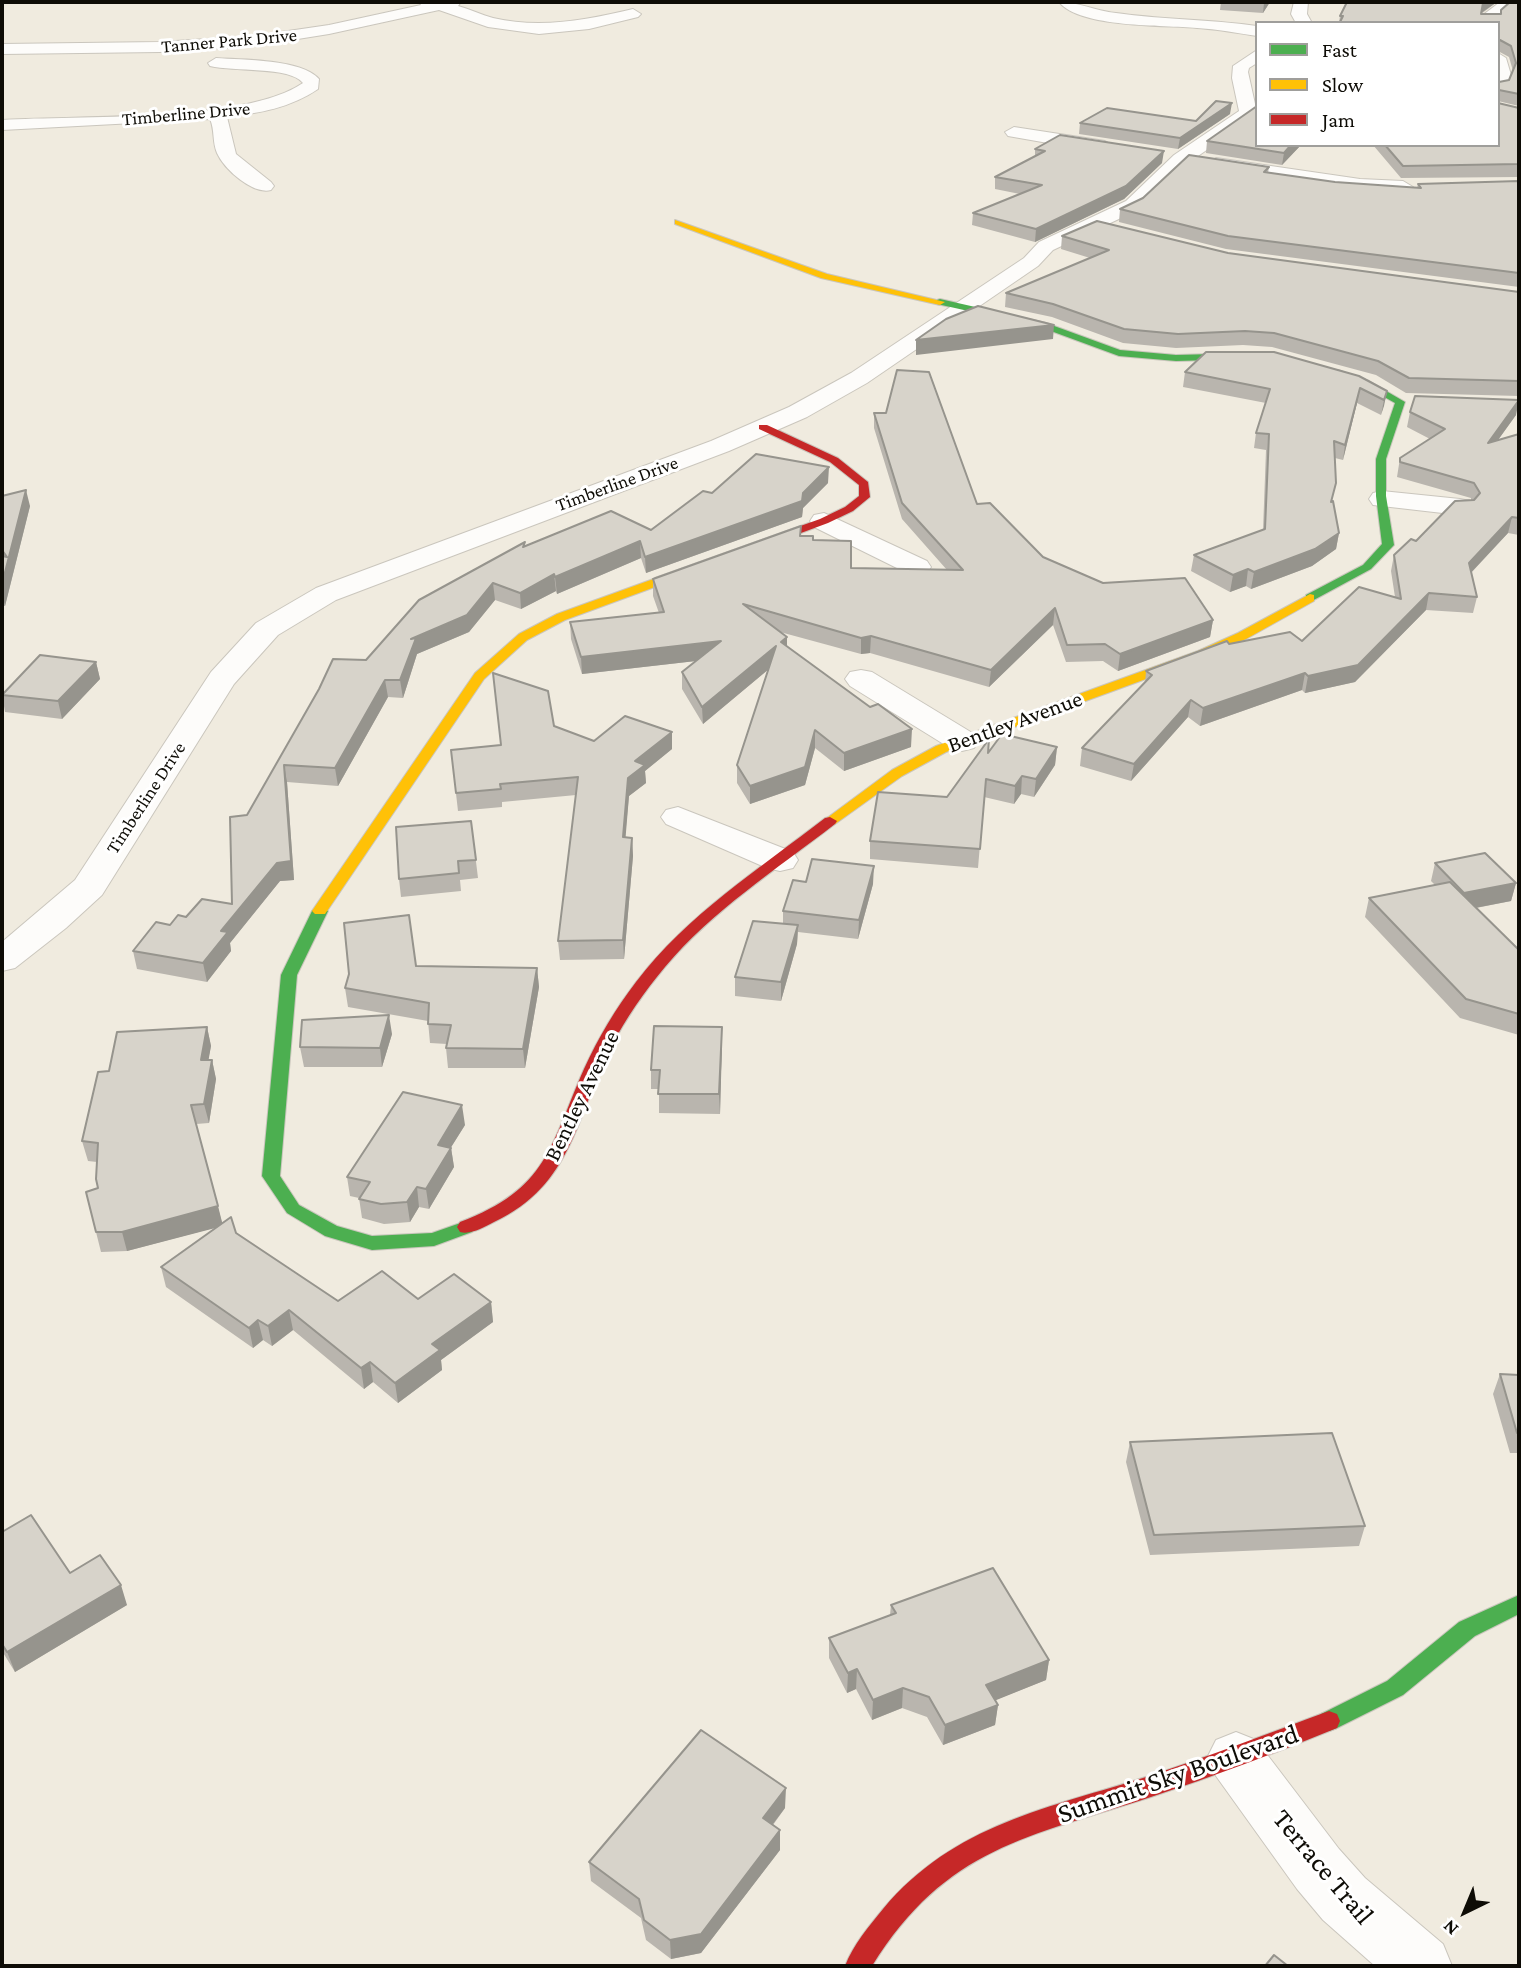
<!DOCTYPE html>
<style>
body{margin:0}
#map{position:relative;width:1521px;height:1968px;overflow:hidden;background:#f0ebdf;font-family:"Crimson Pro",serif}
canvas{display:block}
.frame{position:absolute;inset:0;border:4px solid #0e0c06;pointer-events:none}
.legend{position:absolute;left:1255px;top:21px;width:245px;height:126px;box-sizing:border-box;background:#fff;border:2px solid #9f9e9b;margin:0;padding:9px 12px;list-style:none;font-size:21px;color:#0e0c06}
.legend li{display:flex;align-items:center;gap:14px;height:35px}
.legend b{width:35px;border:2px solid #9f9e9b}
.north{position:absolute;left:1430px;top:1877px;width:70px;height:70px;-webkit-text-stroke:5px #fff;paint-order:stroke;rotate:223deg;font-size:19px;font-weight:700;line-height:28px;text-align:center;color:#0e0c06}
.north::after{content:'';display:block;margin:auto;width:24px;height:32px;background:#0e0c06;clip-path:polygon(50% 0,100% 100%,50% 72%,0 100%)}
</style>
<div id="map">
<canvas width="1521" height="1968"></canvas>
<div class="frame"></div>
<ul class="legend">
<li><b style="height:9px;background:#4caf50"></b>Fast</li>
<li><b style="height:9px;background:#ffc107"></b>Slow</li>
<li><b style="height:9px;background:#c62828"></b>Jam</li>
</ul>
<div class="north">N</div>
</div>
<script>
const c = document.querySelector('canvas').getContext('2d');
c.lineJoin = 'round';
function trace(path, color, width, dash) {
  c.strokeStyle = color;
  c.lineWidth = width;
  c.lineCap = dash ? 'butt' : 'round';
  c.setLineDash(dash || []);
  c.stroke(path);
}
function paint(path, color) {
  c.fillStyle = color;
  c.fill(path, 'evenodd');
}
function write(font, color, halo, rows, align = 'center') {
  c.font = font + ' "Crimson Pro",serif';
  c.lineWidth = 6;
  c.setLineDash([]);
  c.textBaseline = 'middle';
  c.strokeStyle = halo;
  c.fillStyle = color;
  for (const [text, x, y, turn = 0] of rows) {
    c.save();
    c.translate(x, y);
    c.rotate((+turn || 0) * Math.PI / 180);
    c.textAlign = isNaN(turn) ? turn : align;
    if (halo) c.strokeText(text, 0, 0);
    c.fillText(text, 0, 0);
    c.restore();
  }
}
const street = new Path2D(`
 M419,2H461L458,6C470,9 481,15 493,18C540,29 587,20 633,9L641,14L638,17L589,29L539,34L488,27L439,10L329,34L254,46L160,52L2,54V44L160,42L254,36L329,25L421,5Z
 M1059,2C1079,2 1096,11 1116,13C1163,20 1210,19 1257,26V36C1237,33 1217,29 1197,28C1164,25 1080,28 1059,2Z
 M1294,2H1308L1307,14L1312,23H1296L1291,14Z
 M1500,2H1516L1496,19L1497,23H1481L1483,15Z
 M1257,50V63L1249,68L1248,72L1257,113L1254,117L1188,163L1140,209L1053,250L1038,266L867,383L807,417L729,451L336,600L278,635L234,684L102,895L66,928L15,968L2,971V942L75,880L211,672L256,623L316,588L711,441L789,407L851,373L1024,258L1039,242L1126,201L1174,155L1239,111L1232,78L1233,66Z
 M1498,53L1506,58L1511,75L1504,90L1498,91Z
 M216,58C242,60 302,59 319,79L318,89C290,108 260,113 227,117L236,154L271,182L274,186L271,190C253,195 224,169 217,153C212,142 215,130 210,119L2,130V120C77,115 245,123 303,83C290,66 233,72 210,66L208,63Z
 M1014,127L1105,141L1114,147L1105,153L1008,136L1005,132Z
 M1216,158L1360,179L1403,181L1413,187L1403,193L1360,191L1209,168L1207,164Z
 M1382,491L1460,499L1470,501L1474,507L1470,513L1460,515L1373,505L1369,499L1373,493Z
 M824,513L927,561L931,567L927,573L917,576L907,573L814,527L810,521L814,515Z
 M861,670L872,672L974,734L978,741L974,748L962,751L950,748L850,686L845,679L850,672Z
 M678,807L793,852L798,860L793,868L780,871L767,868L666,824L661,817L666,810Z
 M1236,1732L1256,1740L1339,1849L1365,1878L1443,1944L1452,1966H1375L1323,1920L1297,1889L1216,1776L1207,1758L1216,1740Z`);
const fast = new Path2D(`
 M940,299L1046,323L1120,350L1176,355L1252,353L1257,356L1252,359L1176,361L1119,356L1040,327L937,304V300Z
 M1338,370L1369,381L1405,402L1386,459V496L1394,545L1371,569L1310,602L1306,601V595L1363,565L1382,544L1376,496V459L1395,403L1363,385L1335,375V371Z
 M320,906L328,911L297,975L280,1176L299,1205L337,1226L372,1236L432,1233L466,1221L472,1222L475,1227L472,1232L434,1246L372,1250L325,1236L287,1213L262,1176L281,975L312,911Z
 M1519,1595V1614L1475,1636L1403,1695L1337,1728L1329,1731L1321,1728L1318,1721L1321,1714L1387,1681L1459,1622Z`);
const slow = new Path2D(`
 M675,220L827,274L945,302L940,305L821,278L675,224Z
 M659,577L665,581L663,584L565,620L527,640L484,679L325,914H315L312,911L475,673L519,634L557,614Z
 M1310,594L1314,595V601L1246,639L1206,657L946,752L902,776L835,824H825L823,821L892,770L936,746L1198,651L1238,633Z`);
const jam = new Path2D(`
 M759,425H767L838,458L868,482L870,497L853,511L828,523L663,584H655V578L820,519L845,507L859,496V485L830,462L759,429Z
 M830,817L837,821L835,824C777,869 712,911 665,967C644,992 626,1018 611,1047C576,1116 573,1185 494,1222C484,1227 471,1235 460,1232L457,1227L460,1222C548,1189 550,1146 584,1069C598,1038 616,1008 636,982C687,915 759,869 825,818Z
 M1329,1711L1337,1714L1340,1721L1337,1728C1276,1753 1214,1776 1151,1797C1029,1837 946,1847 872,1966H845C853,1945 869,1926 883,1909C954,1824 1049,1808 1149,1776C1210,1756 1269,1733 1329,1711Z`);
trace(street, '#cac6bd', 2);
trace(fast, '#cac6bd', 2);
trace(slow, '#cac6bd', 2);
trace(jam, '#cac6bd', 2);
paint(street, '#fdfcfa');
paint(fast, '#4caf50');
paint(slow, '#ffc107');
paint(jam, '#c62828');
paint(new Path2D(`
 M1221,2H1270L1263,13L1220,10Z
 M1347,2H1497L1481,14H1500L1501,10L1510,2H1519V106L1498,101V103L1519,108V177L1401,178L1373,145H1498V66L1499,82L1509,80L1513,71L1509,57L1498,51V23H1339L1340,16Z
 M1230,114L1178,149L1079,134L1080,123L1196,121Z
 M1207,141L1301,145L1282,165L1206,153Z
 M1035,149L1162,163L1124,199L1035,242L972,225L973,213L1020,194L995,189V177L1035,156Z
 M1269,167L1268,173L1335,182L1417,188L1418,184L1519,181V287L1226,249L1119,222L1120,209Z
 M1062,236L1228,253L1519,292V396L1406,393L1376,375L1272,347L1243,345L1176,348L1123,343L1052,317L1005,307L1006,293L1090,258L1061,249Z
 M1185,372L1387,391L1381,415L1357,403L1343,460L1335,458L1332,501L1339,533L1336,549L1312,566L1251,589L1246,586L1230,592L1191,571L1194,555L1263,530L1266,450L1254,448L1256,433L1266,403L1183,387Z
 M1410,412L1516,415L1498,440L1519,434V535L1508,533L1471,573L1477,597L1473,613L1426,610L1355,682L1305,693L1302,690L1200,726L1188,717L1131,781L1080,766L1082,748L1145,683L1146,671L1229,644L1302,641L1395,597L1391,571L1394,555L1416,541L1471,500V498L1397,477L1400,458L1430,439L1407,427Z
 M874,413L977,504L1043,557L1103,583L1213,620L1210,637L1118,671L1103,661L1066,662L1053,625L989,687L870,653L861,654L780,632L787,646L911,747L844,771L815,748L805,785L750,804L737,783V765L769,669L703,724L682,689V672L696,661L582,674L571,639L570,622L659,613L653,596V579L801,536L813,540L851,568L947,570L902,519L874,428Z
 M828,483L803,508L802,517L646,573L641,558L557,594L556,591L521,609L495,600L469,632L417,654L403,698L388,697L338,786L287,782L294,880L280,881L230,943L231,951L207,982L137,969L133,951L170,925L186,917L232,904L247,815L319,689L366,660L525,542V546L651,530L712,493Z
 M2,496L30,506L5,606H2Z
 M96,662L100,679L62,719L5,712L2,694Z
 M554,726L594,741L672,732V749L645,771L646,783L629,796L625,837L632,838L633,856L624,959L560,960L558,941L576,795L502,802V807L458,811L451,750L501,745Z
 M1057,747L1055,765L1034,797L1021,794L1014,804L984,797L978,868L870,859V841L947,797L988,753Z
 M471,821L478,878L460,880L461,891L401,897L399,879Z
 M1435,863L1516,883L1511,901L1476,908L1519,950V1035L1460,1018L1365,917L1369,898L1435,885L1431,881Z
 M806,882L873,884L858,939L798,932L797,944L781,1001L735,996V977L783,924V911Z
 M416,966L537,968L539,987L525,1068H448L446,1048L447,1044L430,1043L428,1021L348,1007L345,988Z
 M207,1027L211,1046L208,1060H212L216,1079L209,1123L196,1124L222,1223L338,1301L418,1299L491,1302L493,1322L441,1360L442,1370L398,1403L373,1382L364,1389L293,1330L272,1346L263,1340L253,1348L166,1287L161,1267L217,1227L127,1251L101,1252L96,1232L98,1188L97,1162L88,1161L82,1141L109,1071Z
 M722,1027L720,1114L659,1113V1089H651V1070Z
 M392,1034L382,1067H304L300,1047Z
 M465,1125L451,1147L454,1167L429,1209L419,1207L410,1222L384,1224L362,1218L359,1198L350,1196L347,1177Z
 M1500,1374L1519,1375V1453H1510L1493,1394Z
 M1130,1442L1365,1526L1359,1546L1150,1555L1126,1462Z
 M2,1532L70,1573L127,1605L15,1672L2,1651Z
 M891,1605L1049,1660L1046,1680L995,1700L998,1705L995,1725L943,1745L927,1717L902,1708L872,1720L856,1689L847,1693L829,1658V1638L890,1615Z
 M785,1808L773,1825L780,1830V1850L701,1953L671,1959L646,1940L641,1918L591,1881L589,1862Z`), '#b9b5ae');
paint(new Path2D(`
 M1265,2H1270L1263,13L1264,3Z
 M1485,2H1497L1481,13L1483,3Z
 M1232,103L1230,114L1178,149L1180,138Z
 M1291,145H1301L1282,165L1284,153Z
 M1164,151L1162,163L1124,199L1035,242L1036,229Z
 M1054,325L1053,339L916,355V340Z
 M1360,388L1357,403L1343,460L1345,445Z
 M1387,391L1384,406L1381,415L1384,400Z
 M1519,400L1516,415L1485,458L1488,443Z
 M829,467L828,483L803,508L802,517L646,573L645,557L803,493Z
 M26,490L30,506L5,606L2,594V584Z
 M1512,517L1508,533L1465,579L1469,563Z
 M1339,533L1336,549L1312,566L1251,589L1254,572Z
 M640,541L641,558L557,594L555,577Z
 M1248,569L1246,586L1230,592L1233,575Z
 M554,574L556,591L521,609L520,593Z
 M493,583L495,600L469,632L417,654L403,698L400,680L411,639Z
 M1429,593L1426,610L1355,682L1305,693L1308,676Z
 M1055,608L1053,625L989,687L991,670Z
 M1213,620L1210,637L1118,671L1120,654Z
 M871,636L870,653L861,654V638Z
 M787,637V654L781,642Z
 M721,641L722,658L582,674L581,657Z
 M776,646V663L703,724L702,707Z
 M96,662L100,679L62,719L58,701Z
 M1305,673L1302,690L1200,726L1203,708Z
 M385,680L388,697L338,786L335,768Z
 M1191,700L1188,717L1131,781L1134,764Z
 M912,729L911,747L844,771V753Z
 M815,730V748L805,785L750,804V786Z
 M672,732V749L645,771L646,783L629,796L624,856L623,837L628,778L635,761Z
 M1057,747L1055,765L1034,797L1036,779Z
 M284,765L287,782L294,880L280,881L230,943L231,951L207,982L203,963L221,931L277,863Z
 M1022,776L1021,794L1014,804L1015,786Z
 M632,838L633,856L624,959L623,940Z
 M874,866L873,884L858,939L859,920Z
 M1516,883L1511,901L1459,911L1464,893Z
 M798,925L797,944L781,1001V982Z
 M537,968L539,987L525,1068L523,1049Z
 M389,1015L392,1034L382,1067L380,1048Z
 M207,1027L211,1046L205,1080L201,1060Z
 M722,1027V1046L720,1114L719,1094Z
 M212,1060L216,1079L209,1123L204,1104Z
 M462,1105L465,1125L440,1165L438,1145Z
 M451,1148L454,1167L429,1209L426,1189Z
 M417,1187L419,1207L410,1222L407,1202Z
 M218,1206L223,1226L127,1251L122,1232Z
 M491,1302L493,1322L441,1360L442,1370L398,1403L395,1383L432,1344Z
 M289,1310L293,1330L272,1346L268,1326Z
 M258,1320L263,1340L253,1348L249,1328Z
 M370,1362L373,1382L364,1389L361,1368Z
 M121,1585L127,1605L15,1672L7,1652Z
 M1049,1660L1046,1680L984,1705L986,1685Z
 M857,1669L856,1689L847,1693L848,1673Z
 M903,1688L902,1708L872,1720L873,1700Z
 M998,1705L995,1725L943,1745L945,1725Z
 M786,1788L785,1808L763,1837V1818Z
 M780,1830V1850L701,1953L671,1959L670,1940Z`), '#96948d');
const building = new Path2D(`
 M1347,2H1485L1483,3L1481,14H1501V10L1510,2H1519V94L1499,90L1498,103L1519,108V164L1403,166L1385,145H1498V66L1499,82L1509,80L1516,63L1511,46L1500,40L1498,42V23L1340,22L1343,16H1340Z
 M1216,101L1232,103L1180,138L1080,123L1107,108L1196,121Z
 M1257,106V145H1291L1284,153L1207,141Z
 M1060,135L1164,151L1126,186L1036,229L973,213L1042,185L995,177L1045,151L1035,149Z
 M1189,155L1269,167L1264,172L1335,182L1421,188L1418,184L1519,181V273L1228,236L1120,209L1143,198Z
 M1097,221L1228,253L1519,292V381L1409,378L1378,361L1274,333L1245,331L1178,334L1124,329L1053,304L1006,293L1109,250L1062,236Z
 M978,306L1054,325L916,340L946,319Z
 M1206,352H1274L1359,376L1387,391L1384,400L1360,388L1345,445L1334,441L1336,483L1331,502L1333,501L1339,533L1315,549L1254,572L1248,569L1233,575L1194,555L1265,529L1269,434L1256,433L1270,389L1185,372Z
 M897,370L929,372L977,504L990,503L1043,557L1103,583L1185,578L1213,620L1120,654L1105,644L1067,645L1055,608L991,670L871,636L861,638L743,604L787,637L781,642L870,707L878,704L912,729L844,753L815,730L805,767L750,786L737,765L776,646L702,707L682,672L721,641L581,657L570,622L664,612L653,579L801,526L800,536H813V540L851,541V568L963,570L902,503L874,413H886Z
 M1415,396L1519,400L1488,443L1519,434V518L1512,517L1469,563L1477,597L1429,593L1358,665L1308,676L1305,673L1203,708L1191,700L1134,764L1082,748L1152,675L1146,671L1227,641L1229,644L1290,632L1302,641L1359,587L1401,599L1394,555L1411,539L1416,541L1455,501L1474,500L1480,493L1474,483L1400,462V458L1445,429L1410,412Z
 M756,454L829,467L803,493L802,501L645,557L640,541L555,577L554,574L520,593L493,583L467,615L411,639L416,638L400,680H385L335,768L284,765L291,861L277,863L221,931L228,932L203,963L133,951L156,922L170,925L178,915L186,917L202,899L232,904L230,817L247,815L319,689L333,659L366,660L419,600L525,542L523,547L611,511L651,530L703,491L712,493Z
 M26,490L2,584V556L7,557L2,550V496Z
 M40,655L96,662L58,701L2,695Z
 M493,673L548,691L554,726L594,741L625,716L672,732L635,761L645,765L628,778L623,837L632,838L623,940L558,941L578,777L500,784L501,789L456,793L451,750L501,745Z
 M1002,734L1057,747L1036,779L1022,776L1015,786L986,779L980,849L870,841L878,792L947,797L989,739L988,753Z
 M471,821L476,860L458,861L459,873L399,879L396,827Z
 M1485,853L1516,883L1464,893L1435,863Z
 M812,859L874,866L859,920L783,911L793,880L806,882Z
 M1450,882L1519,950V1014L1466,999L1369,898Z
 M409,915L416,966L537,968L523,1049L446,1048L451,1025L428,1024L429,1003L345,988L349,974L344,923Z
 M753,921L798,925L781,982L735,977Z
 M389,1015L380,1048L300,1047L302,1020Z
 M654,1026L722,1027L719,1094H658L660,1070H651Z
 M207,1027L201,1060H212L204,1104L191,1105L218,1206L122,1232H96L86,1192L98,1188L96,1179L98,1143L82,1141L98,1072L109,1071L117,1032Z
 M403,1092L462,1105L438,1145L451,1148L426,1189L417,1187L407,1202L381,1204L359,1199L370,1182L347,1177Z
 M231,1217L236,1233L338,1301L382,1271L418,1299L454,1274L491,1302L432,1344L440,1350L395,1383L370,1362L361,1368L289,1310L268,1326L258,1320L249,1328L161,1267Z
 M1500,1374L1519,1375V1433H1517Z
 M1332,1433L1365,1526L1154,1535L1130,1442Z
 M31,1515L70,1573L100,1555L121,1585L7,1652L2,1644V1532Z
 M993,1568L1049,1660L986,1685L998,1705L945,1725L929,1697L903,1688L873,1700L857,1669L848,1673L829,1638L896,1613L891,1605Z
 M701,1730L786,1788L763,1818L780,1830L701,1934L670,1940L644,1920L639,1899L589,1862Z
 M1274,1955L1288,1966H1265Z`);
paint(building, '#d7d3ca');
trace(building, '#96948d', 2);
write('19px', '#0e0c06', '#fff', [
 ["Tanner Park Drive",229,41,-5],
 ["Timberline Drive",186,114,-5],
 ["Timberline Drive",617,484,-20],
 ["Timberline Drive",146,798,-57]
]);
write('23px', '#0e0c06', '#fff', [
 ["Bentley Avenue",1015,722,-20],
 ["Bentley Avenue",582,1096,-64]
]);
write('28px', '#0e0c06', '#fff', [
 ["Summit Sky Boulevard",1178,1774,-19],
 ["Terrace Trail",1323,1867,50]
]);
</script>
